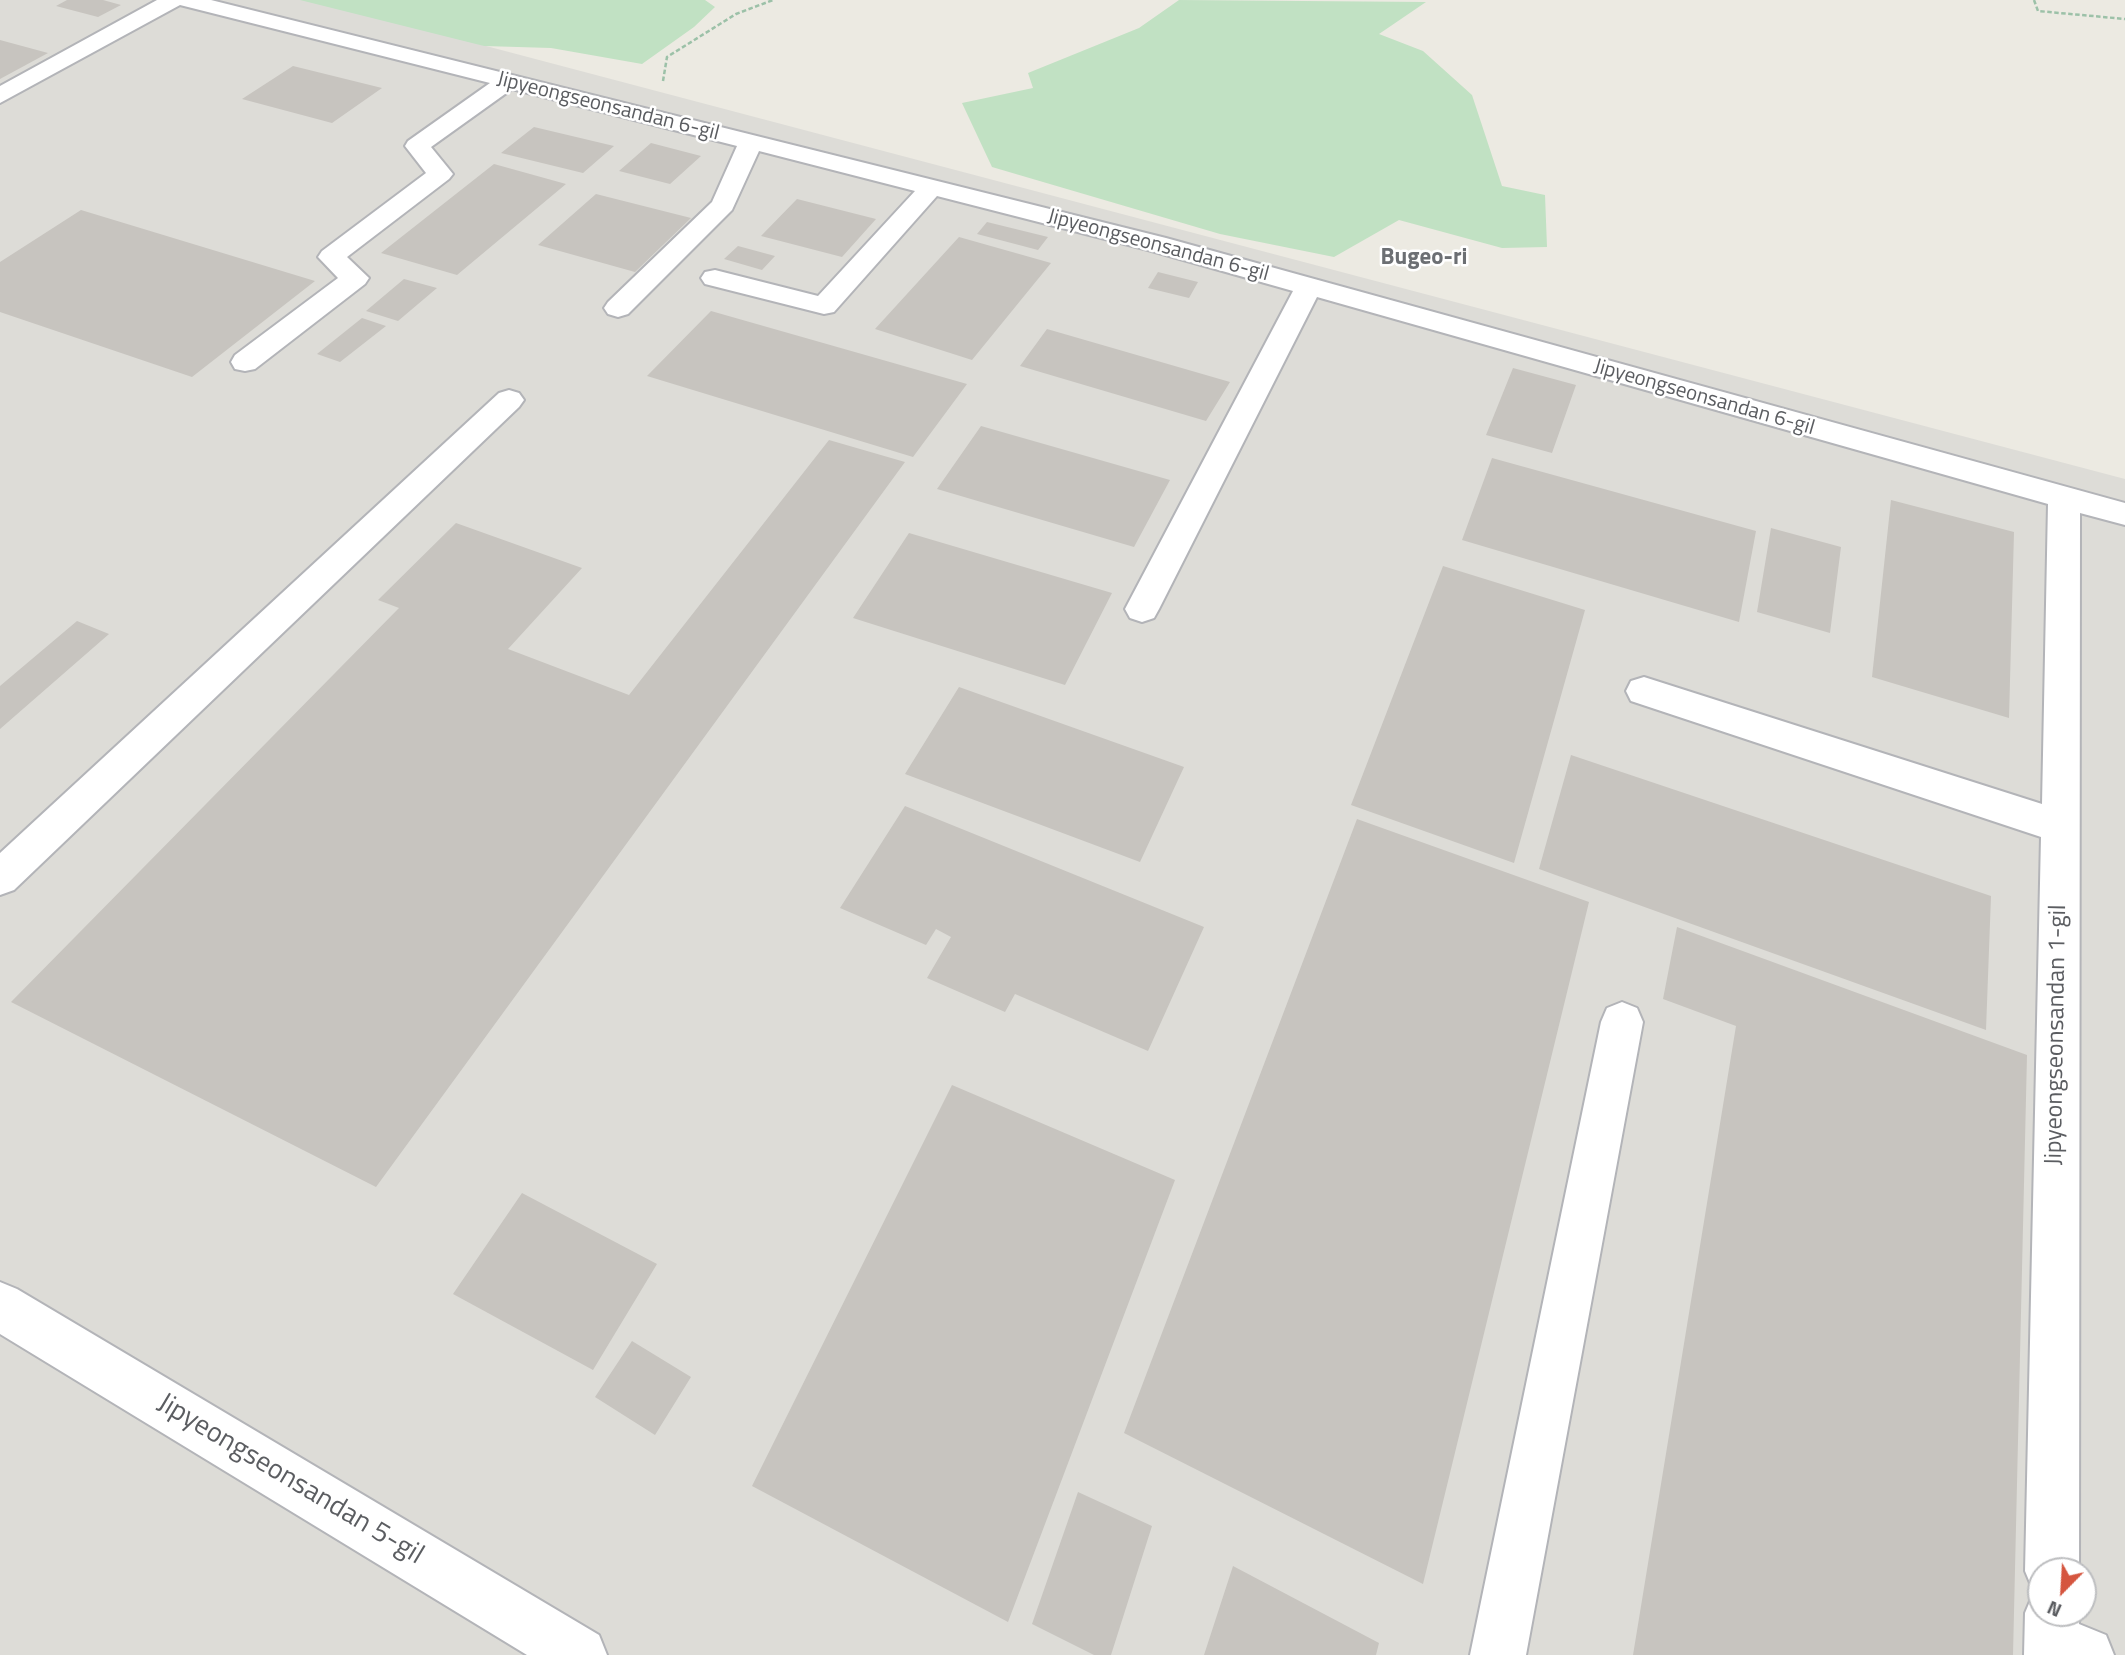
<!DOCTYPE html>
<style>
body{margin:0}
#map{position:relative;width:2125px;height:1655px;overflow:hidden;background:#eceae2;font-family:"Titillium Web",sans-serif}
canvas{display:block}
.north{position:absolute;left:2027px;top:1557px;width:70px;height:70px;box-sizing:border-box;background:#fff;border:2px solid #bdbec0;border-radius:50%;rotate:204deg;font-size:19px;font-weight:700;line-height:28px;text-align:center;color:#5b5d61}
.north::after{content:'';display:block;margin:auto;width:24px;height:32px;background:#d5553f;clip-path:polygon(50% 0,100% 100%,50% 72%,0 100%)}
</style>
<div id="map">
<canvas width="2125" height="1655"></canvas>
<div class="north">N</div>
</div>
<script>
const c = document.querySelector('canvas').getContext('2d');
c.lineJoin = 'round';
function paint(path, color) {
  c.fillStyle = color;
  c.fill(path, 'evenodd');
}
function trace(path, color, width, dash) {
  c.strokeStyle = color;
  c.lineWidth = width;
  c.lineCap = dash ? 'butt' : 'round';
  c.setLineDash(dash || []);
  c.stroke(path);
}
function write(font, color, halo, rows, align = 'center') {
  c.font = font + ' "Titillium Web",sans-serif';
  c.lineWidth = 5;
  c.setLineDash([]);
  c.textBaseline = 'middle';
  c.strokeStyle = halo;
  c.fillStyle = color;
  for (const [text, x, y, turn = 0] of rows) {
    c.save();
    c.translate(x, y);
    c.rotate((+turn || 0) * Math.PI / 180);
    c.textAlign = isNaN(turn) ? turn : align;
    if (halo) c.strokeText(text, 0, 0);
    c.fillText(text, 0, 0);
    c.restore();
  }
}
paint(new Path2D(`
 M0,0H312L2125,479V1655H0ZM2041,1571H2083V1613H2041Z`), '#dddcd7');
paint(new Path2D(`
 M300,0H705L715,7L694,27L642,64L551,48L484,46Z
 M1179,0L1426,2L1379,34L1423,51L1472,95L1502,186L1545,195L1547,247L1502,248L1399,220L1334,257L1220,234L992,167L962,103L1033,88L1028,73L1139,28Z`), '#c1e1c3');
paint(new Path2D(`
 M67,0H103L121,5L98,17L56,6Z
 M0,40L48,53L0,79Z
 M293,66L382,88L332,123L242,99Z
 M534,127L614,146L583,173L501,153Z
 M651,143L701,156L670,184L619,171Z
 M494,164L566,184L457,275L381,253Z
 M596,194L691,218L635,272L538,245Z
 M797,199L876,219L842,257L761,236Z
 M81,210L315,281L192,377L0,312V262Z
 M987,222L1048,237L1038,250L977,234Z
 M959,237L1051,263L972,360L875,329Z
 M738,246L775,256L762,270L724,259Z
 M1158,272L1198,282L1189,298L1148,288Z
 M404,279L437,288L398,321L366,311Z
 M711,311L967,384L913,457L647,376Z
 M362,318L386,326L340,362L317,354Z
 M1047,329L1230,382L1206,421L1020,366Z
 M1513,368L1576,385L1552,453L1486,435Z
 M981,426L1170,480L1134,547L937,489Z
 M829,440L905,462L376,1187L11,1002L399,608L378,600L456,523L582,568L508,649L629,695Z
 M1492,458L1756,531L1739,622L1462,540Z
 M1891,500L2014,532L2009,718L1872,677Z
 M1771,528L1841,547L1830,633L1757,612Z
 M909,533L1112,593L1065,685L853,618Z
 M1443,566L1585,610L1514,863L1351,805Z
 M77,621L109,634L0,729V686Z
 M959,687L1184,767L1140,862L905,774Z
 M1571,755L1991,896L1986,1030L1539,869Z
 M905,806L1204,927L1148,1051L1015,994L1005,1012L927,978L951,937L936,929L926,945L840,908Z
 M1357,819L1589,902L1423,1584L1124,1433Z
 M1677,927L2027,1055L2013,1655H1633L1736,1026L1663,999Z
 M952,1085L1175,1180L1008,1622L752,1486Z
 M522,1193L657,1264L593,1370L453,1294Z
 M632,1341L691,1377L655,1435L595,1397Z
 M1078,1492L1152,1526L1111,1655H1094L1032,1624Z
 M1233,1566L1379,1643L1376,1655H1204Z`), '#c7c4bf');
const minor = new Path2D(`
 M157,0H211L1166,238L2125,503V525L2080,513L2079,1571H2041V1613H2079V1624L2106,1635L2114,1655H2024L2025,1613L2033,1594L2037,1592L2033,1590L2025,1571L2041,837L1631,701L1626,691L1631,681L1644,677L2042,804L2048,504L1317,297L1159,609L1154,618L1142,622L1130,618L1125,609L1293,291L1148,250L937,196L834,312L824,314L705,284L701,278L705,272L715,270L818,296L915,191L759,151L732,210L628,314L618,317L608,314L604,308L608,302L712,202L737,146L512,89L431,147L453,174L449,179L347,257L369,278L365,284L255,369L245,371L235,369L231,362L235,355L338,278L318,257L322,251L426,173L405,146L408,141L490,83L180,5L0,103V86Z
 M509,390L519,393L524,400L519,407L14,890L0,895V853L499,393Z
 M1622,1002L1637,1008L1643,1022L1526,1655H1470L1601,1022L1607,1008Z
 M0,1282L17,1289L599,1635L607,1655H527L0,1334Z`);
trace(minor, '#b3b4b8', 4);
trace(new Path2D(`
 M2034,0L2038,11L2125,19
 M663,81L667,57L736,14L773,0`), '#9cc1a8', 2.5, [4.5, 2.5]);
paint(minor, '#fff');
write('21px', '#5b5d61', '#fff', [
 ["Jipyeongseonsandan 6-gil",608,107,14],
 ["Jipyeongseonsandan 6-gil",1158,246,15],
 ["Jipyeongseonsandan 6-gil",1704,398,16]
]);
write('bold 23px', '#6c6f73', '#fff', [
 ["Bugeo-ri",1424,258]
]);
write('24px', '#5b5d61', '#fff', [
 ["Jipyeongseonsandan 1-gil",2057,1035,-89]
]);
write('28px', '#5b5d61', '#fff', [
 ["Jipyeongseonsandan 5-gil",290,1480,31]
]);
</script>
